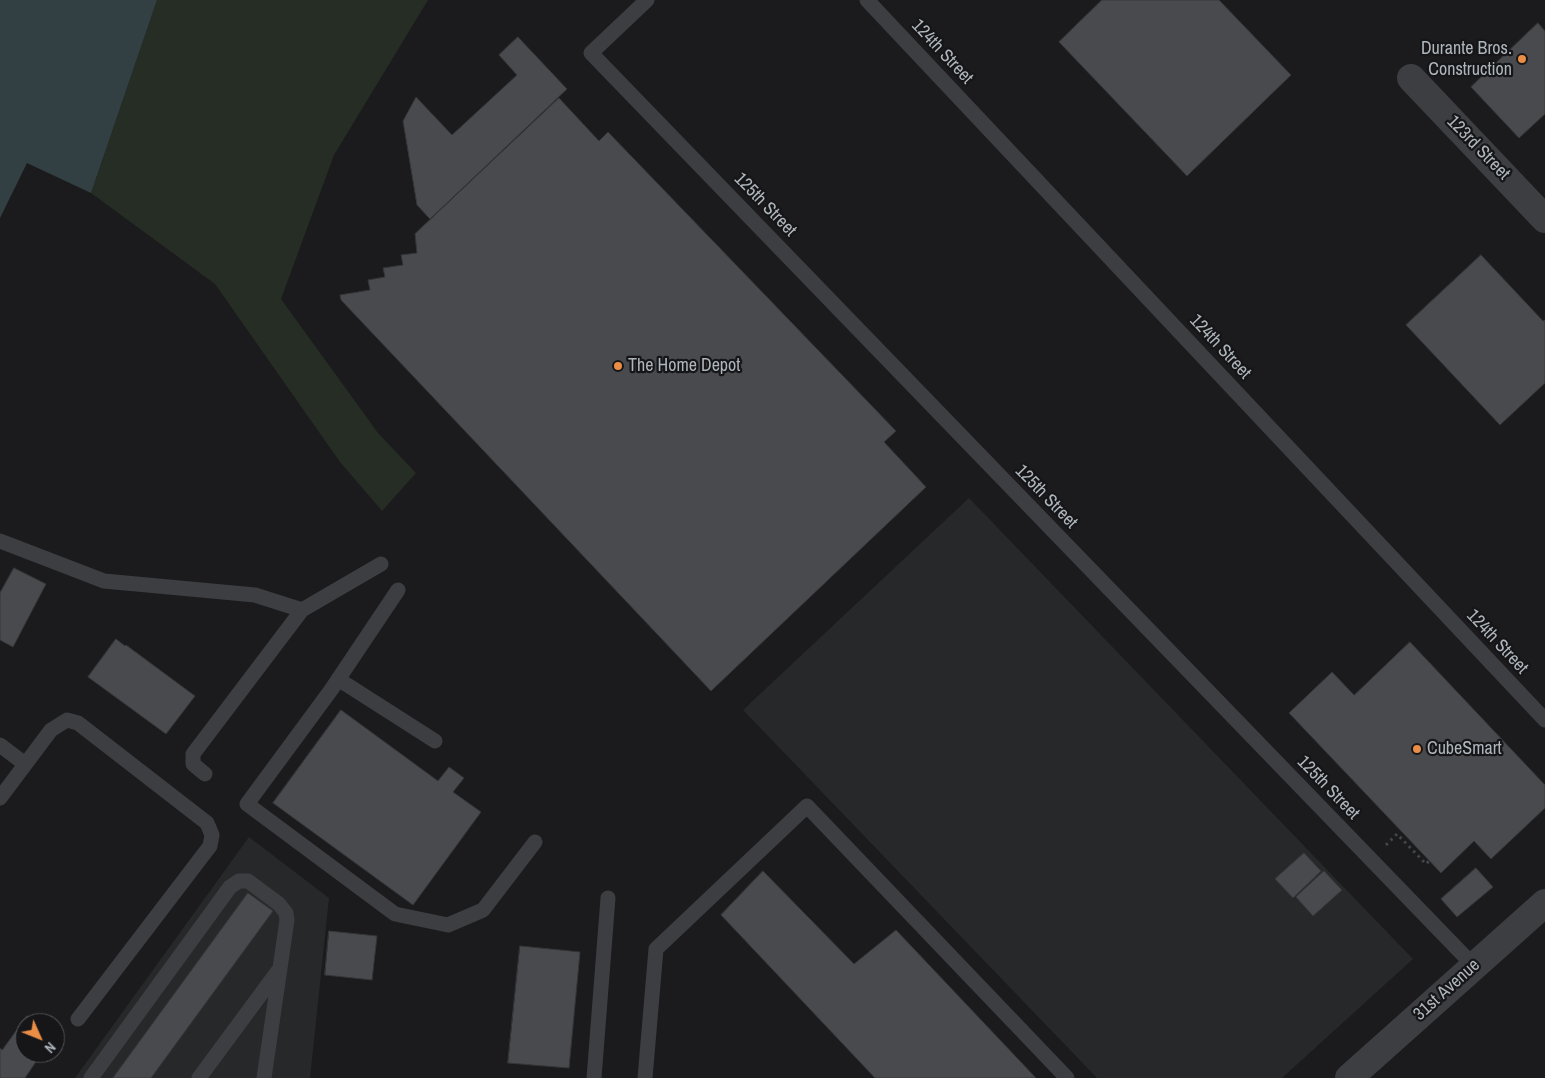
<!DOCTYPE html>
<style>
body{margin:0}
#map{position:relative;width:1545px;height:1078px;overflow:hidden;background:#1b1b1d;font-family:"Archivo Narrow",sans-serif}
canvas{display:block}
.north{position:absolute;left:15px;top:1013px;width:50px;height:50px;box-sizing:border-box;background:#161618;border:1px solid #53565a;border-radius:50%;rotate:134deg;font-size:14px;font-weight:700;line-height:20px;text-align:center;color:#aeb6bc}
.north::after{content:'';display:block;margin:auto;width:18px;height:22px;background:#e98d47;clip-path:polygon(50% 0,100% 100%,50% 72%,0 100%)}
</style>
<div id="map">
<canvas width="1545" height="1078"></canvas>
<div class="north">N</div>
</div>
<script>
const c = document.querySelector('canvas').getContext('2d');
c.lineJoin = 'round';
function paint(path, color) {
  c.fillStyle = color;
  c.fill(path, 'evenodd');
}
function trace(path, color, width, dash) {
  c.strokeStyle = color;
  c.lineWidth = width;
  c.lineCap = dash ? 'butt' : 'round';
  c.setLineDash(dash || []);
  c.stroke(path);
}
function write(font, color, halo, rows, align = 'center') {
  c.font = font + ' "Archivo Narrow",sans-serif';
  c.lineWidth = 4.5;
  c.setLineDash([]);
  c.textBaseline = 'middle';
  c.strokeStyle = halo;
  c.fillStyle = color;
  for (const [text, x, y, turn = 0] of rows) {
    c.save();
    c.translate(x, y);
    c.rotate((+turn || 0) * Math.PI / 180);
    c.textAlign = isNaN(turn) ? turn : align;
    if (halo) c.strokeText(text, 0, 0);
    c.fillText(text, 0, 0);
    c.restore();
  }
}
paint(new Path2D(`
 M969,498L1413,959L1282,1078H1097L743,710Z
 M249,837L329,898L310,1078H75Z`), '#27282a');
paint(new Path2D(`
 M157,0H428L334,155L281,299L378,433L416,473L382,511L340,462L215,284L91,193Z`), '#252d25');
paint(new Path2D(`
 M0,0H157L91,193L27,163L0,218Z`), '#334043');
const building = new Path2D(`
 M1102,0H1219L1291,75L1187,176L1059,42Z
 M1538,23L1545,31V114L1519,138L1471,87Z
 M518,37L567,89L430,219L417,205L403,121L416,97L452,135L517,75L499,55Z
 M559,98L599,141L608,132L896,431L884,442L926,487L711,691L341,300L340,295L370,290L368,280L385,277L383,268L403,265L401,255L417,253L415,234Z
 M1481,255L1543,321L1545,320V383L1500,425L1406,325Z
 M14,568L46,584L13,647L0,640V593Z
 M116,639L125,646L126,645L195,696L166,734L88,677Z
 M1410,642L1545,785V808L1491,859L1474,841L1441,873L1289,713L1332,672L1354,695Z
 M341,710L438,781L449,767L464,778L453,792L481,812L413,905L273,803Z
 M1304,853L1321,871L1293,898L1275,879Z
 M1476,868L1493,887L1457,917L1441,899Z
 M763,871L854,964L896,930L1036,1078H875L721,915Z
 M1324,871L1342,890L1313,916L1296,897Z
 M248,893L273,911L151,1078H113Z
 M329,931L377,936L372,980L325,975Z
 M520,946L580,952L569,1068L508,1063Z
 M27,1016L37,1023H25V1053H36L37,1059L35,1063L25,1078H0V1048L2,1050Z`);
paint(building, '#484a4d');
trace(building, '#353639', 1);
trace(new Path2D(`
 M1386,845L1397,834L1426,864L1429,861`), '#424649', 3, [2.5, 4]);
trace(new Path2D(`
 M647,0L591,53L1474,966
 M867,0L1545,720
 M0,541L104,581L255,595L302,610
 M398,590L331,690L247,804L395,914L448,925L483,910L535,842
 M338,679L435,741
 M0,745L25,764
 M205,774L193,764V754L302,610L381,564
 M0,798L51,730L67,720L78,723L207,823L212,835L210,846L78,1019
 M91,1078L230,887L239,881H248L279,904L286,913L287,920L264,1078
 M199,1078L278,971
 M594,1078L608,898
 M645,1078L656,949L807,806L1067,1078`), '#3c3e42', 15);
trace(new Path2D(`
 M1411,78L1545,219
 M1349,1078L1545,903`), '#3c3e42', 28);
for (const [x, y, r, color] of [
 [1522,59,5,"#e98d47"],
 [618,366,5,"#e98d47"],
 [1417,749,5,"#e98d47"]
]) {
  const dot = new Path2D();
  dot.arc(x, y, r, 0, 2 * Math.PI);
  c.fillStyle = color;
  c.fill(dot);
  trace(dot, '#161618', 2);
}
write('18px', '#aeb6bc', '#161618', [
 ["Durante Bros.",1512,49,"right"],
 ["Construction",1512,70,"right"],
 ["The Home Depot",628,366],
 ["CubeSmart",1427,749]
], 'left');
write('18px', '#aeb6bc', '#161618', [
 ["124th Street",942,52,47],
 ["123rd Street",1478,148,46],
 ["125th Street",765,205,46],
 ["124th Street",1220,347,47],
 ["125th Street",1046,497,46],
 ["124th Street",1497,642,47],
 ["125th Street",1328,788,46],
 ["31st Avenue",1447,990,-42]
]);
</script>
